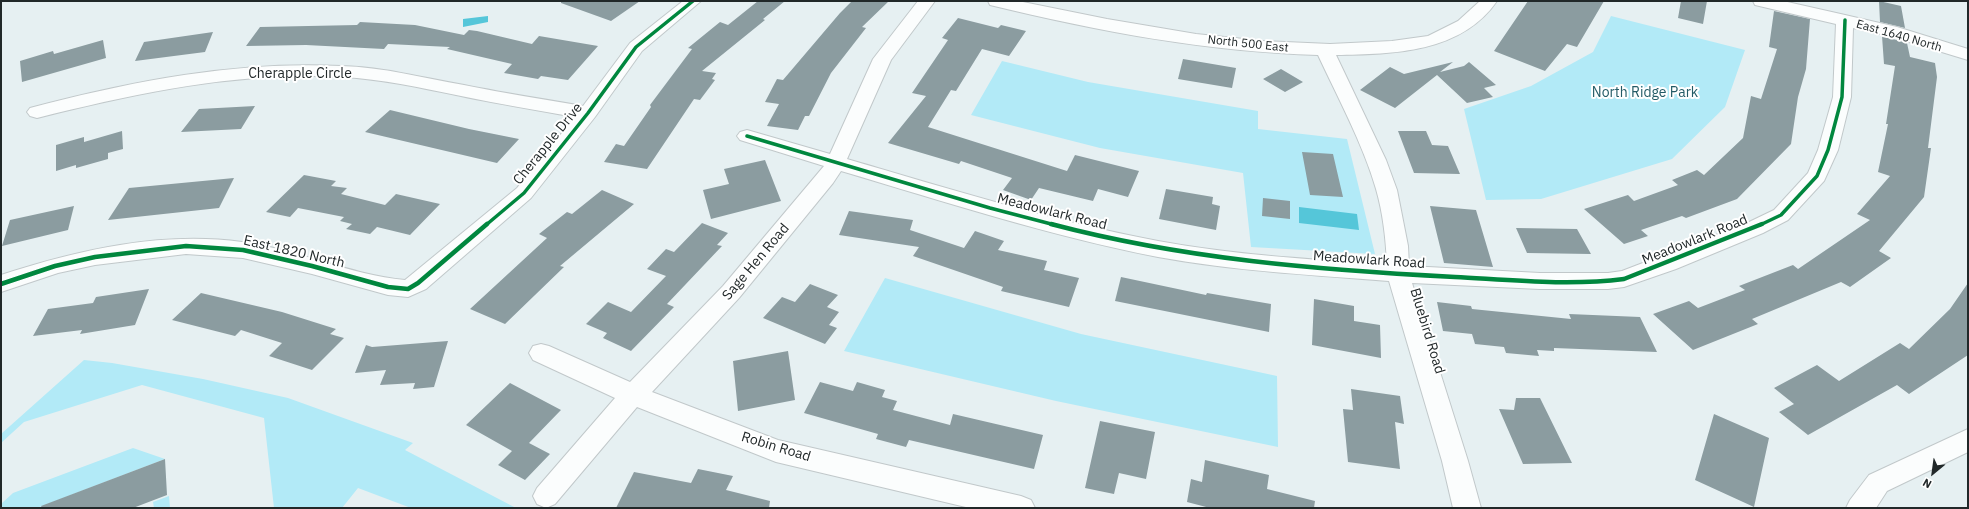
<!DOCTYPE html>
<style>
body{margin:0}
#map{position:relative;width:1969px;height:509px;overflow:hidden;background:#e6f0f2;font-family:"IBM Plex Sans",sans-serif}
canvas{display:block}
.frame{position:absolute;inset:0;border:2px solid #212829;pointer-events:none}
.north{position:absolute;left:1913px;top:453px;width:40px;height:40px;-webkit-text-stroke:3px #fff;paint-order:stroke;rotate:209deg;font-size:11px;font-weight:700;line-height:16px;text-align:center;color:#212829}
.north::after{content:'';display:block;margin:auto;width:14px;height:18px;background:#212829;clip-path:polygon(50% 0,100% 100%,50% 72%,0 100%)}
</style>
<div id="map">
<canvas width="1969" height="509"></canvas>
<div class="frame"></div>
<div class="north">N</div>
</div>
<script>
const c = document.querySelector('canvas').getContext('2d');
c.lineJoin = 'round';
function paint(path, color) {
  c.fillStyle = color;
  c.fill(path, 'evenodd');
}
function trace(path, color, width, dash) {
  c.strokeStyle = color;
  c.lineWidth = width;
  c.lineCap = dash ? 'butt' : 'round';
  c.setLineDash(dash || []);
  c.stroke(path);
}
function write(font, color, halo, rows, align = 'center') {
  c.font = font + ' "IBM Plex Sans",sans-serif';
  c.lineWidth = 4;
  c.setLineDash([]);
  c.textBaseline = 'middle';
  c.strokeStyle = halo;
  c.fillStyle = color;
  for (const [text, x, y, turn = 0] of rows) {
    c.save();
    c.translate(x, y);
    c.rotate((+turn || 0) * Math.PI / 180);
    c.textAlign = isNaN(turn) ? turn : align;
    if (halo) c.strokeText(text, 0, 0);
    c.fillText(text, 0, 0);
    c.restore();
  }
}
paint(new Path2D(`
 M1611,16L1745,50L1725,107L1672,159L1541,199L1486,200L1464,109L1531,86L1593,52Z
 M1002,61L1088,82L1258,111V129L1347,139L1375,254L1251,247L1243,173L1100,148L971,115Z
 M885,278L1081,334L1277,376L1278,447L1056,401L844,351Z
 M84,360L112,363L203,379L288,398L413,443L405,450L516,508H411L358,488L342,508H274L264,418L142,385L24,422L1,443V434Z
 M133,448L165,459L37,508H1V504L13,493Z
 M169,496L170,508H154L153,502Z`), '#b2eaf7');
paint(new Path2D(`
 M488,16V22L463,27V19Z
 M1299,207L1357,214L1359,230L1299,223Z`), '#55c6d9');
paint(new Path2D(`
 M561,1H640L611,21L561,3Z
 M758,1H785L763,19L765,20L702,71L716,73L712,79L715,80L700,100L694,99L647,169L604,162L616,144L624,146L651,107L650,105L692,49L688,48L720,22L728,25Z
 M852,1H889L862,27L866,28L831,73L809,116H805L798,130L767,126L779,104L765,102L777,79L783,80L840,13Z
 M1528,1H1604L1577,47L1567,44L1545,71L1494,51Z
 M1681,1H1707L1703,24L1678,18Z
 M1879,1L1901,6L1905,28L1880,22Z
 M1774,11L1810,19L1806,69L1798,97L1791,144L1737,199L1686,218L1682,216L1641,230L1648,236L1624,244L1584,209L1628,195L1634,201L1678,185L1672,180L1697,170L1704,175L1743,138L1751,96L1761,99L1777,49L1769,47Z
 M958,18L998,28L1001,25L1026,31L1009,56L982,49L956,91L951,90L928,127L1067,171L1075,155L1139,171L1128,197L1098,189L1093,201L1039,188L1031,200L1003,190L1012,178L961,161L959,164L888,143L926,96L912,93L948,40L942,38Z
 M360,22L415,25L464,35L469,30L477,31L532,44L539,36L598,46L568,80L541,76L538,79L504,73L512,64L447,49L450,47L388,44L384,49L306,45L246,46L260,27L357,25Z
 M213,32L205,52L135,61L144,42Z
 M1882,36L1907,43L1910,57L1935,63L1937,77L1928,148H1931L1924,197L1879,251L1891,258L1850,287L1841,282L1752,319L1758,324L1693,350L1653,314L1689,301L1698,308L1745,290L1739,286L1793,265L1798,269L1870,220L1857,214L1890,176L1878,172L1888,124H1886L1895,66L1884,64Z
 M103,40L106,58L22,82L20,61L53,51L54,54Z
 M1183,59L1236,68L1232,88L1178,79Z
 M1453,62L1440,72L1464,66L1469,62L1496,85L1484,88L1493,97L1467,103L1437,75L1395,108L1360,90L1390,67L1404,74Z
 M1281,69L1303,82L1285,92L1263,79Z
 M255,106L241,129L181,132L199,109Z
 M390,110L469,129L519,139L497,163L365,132Z
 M122,131L123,149L108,153V159L76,168V165L56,171V145L84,137V142Z
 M1398,131H1426L1432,145L1448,146L1460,174L1414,173Z
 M1302,152L1333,154L1343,197L1310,195Z
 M765,160L781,201L711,219L703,190L729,184L724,169Z
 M304,175L336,181L331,186L347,188L341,194L385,205L396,194L440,204L410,235L377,227L370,234L346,229L352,224L340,221L344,217L298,208L290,217L266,212Z
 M234,178L219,208L108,220L129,188Z
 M1166,189L1213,197L1212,204L1220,206L1216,230L1159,219Z
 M602,190L634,204L560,266L564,267L505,324L470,309L547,238L539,234L567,212L572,214Z
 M1263,198L1290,201V219L1262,216Z
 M74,206L68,230L2,246L10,220Z
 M1430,206L1476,210L1493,267L1444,263Z
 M849,211L913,220L910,230L964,248L975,231L1004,241L998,250L1047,261L1044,270L1079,278L1069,307L1001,291L1003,287L913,256L919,247L839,235Z
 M702,223L728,233L717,245L722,246L667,304L674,307L631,351L603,338L607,333L586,324L608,302L631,312L666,276L647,269L666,249L674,252Z
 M1516,228L1577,229L1591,254L1527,253Z
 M1121,277L1206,295L1207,293L1271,304L1269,332L1115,301Z
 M1968,283V355L1909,394L1897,385L1808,435L1779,412L1794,404L1774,388L1817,365L1839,381L1900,343L1909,349L1950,309Z
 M810,284L838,295L827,307L839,312L829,325L837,328L825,344L763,318L782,297L795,302Z
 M149,289L135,325L80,334L82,330L33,336L48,309L93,303L96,297Z
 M201,293L282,312L336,329L330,334L344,338L312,370L269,356L282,343L241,330L235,336L172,320Z
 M1314,299L1354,306V321L1380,325L1381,358L1312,345Z
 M1437,302L1471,306L1472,309L1571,319L1569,314L1640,317L1657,352L1554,348V351L1537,350L1539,356L1506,353L1504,347L1475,344L1472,334L1443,331Z
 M448,341L434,387L413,389L415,383L380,385L386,370L355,373L366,345L372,347Z
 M788,351L795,400L738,411L733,361Z
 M820,382L853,391L857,382L885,390L882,397L897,401L893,410L950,425L953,414L1043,435L1034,469L909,440L906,447L876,439L878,434L804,413Z
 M510,383L561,410L529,443L550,454L525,480L498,465L512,451L466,425Z
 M1351,389L1400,396L1404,424L1395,422L1400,469L1348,462L1343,409L1353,410Z
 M1516,398H1540L1572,463L1523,464L1499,409L1514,410Z
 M1714,414L1769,438L1754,507L1695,480Z
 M1100,421L1155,432L1146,479L1119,473L1114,494L1085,488Z
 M165,459L167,495L133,508H42L41,506Z
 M1205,460L1269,475L1267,489L1315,501L1314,508H1210L1187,502L1191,479L1202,482Z
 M698,469L733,476L726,490L770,501L769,508H616L634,472L691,483Z`), '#8b9ca0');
const minor = new Path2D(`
 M683,1H701L642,51L595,117L531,198L426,289L408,297L388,295L312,274L243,258L186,254L95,265L58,273L1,292V275C78,250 161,231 242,242C297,249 350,275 405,280L517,188L575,117C537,110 499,104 461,96C422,88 382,79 342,77C239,71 137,93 37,118L30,116L27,112L30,108C132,81 236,61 341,66C383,67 423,78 464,85C503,93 543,99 583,106L630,43Z
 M918,1H935L891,60L847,159C950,189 1052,221 1158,241C1233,255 1310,259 1387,265C1386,240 1383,213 1376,189C1363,144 1338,98 1318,55C1208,52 1097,31 990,5L988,1H1018L1107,19L1196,34L1263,41L1330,44L1392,41L1428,36L1458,21L1480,1H1497C1461,53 1394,54 1336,55L1386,160L1397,190L1408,246L1409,266L1540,273H1608L1622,271L1747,223L1774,210L1808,173L1818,150L1833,97L1836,24L1755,5L1753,1H1783L1845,15L1897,27L1968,49V60L1886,35L1853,28L1851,97L1838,150L1824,181L1788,220L1763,233L1676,269L1624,287L1608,289H1540L1412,283L1468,461L1481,508H1453L1442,461L1389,281C1312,275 1234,271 1158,257C1050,236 946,202 841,171L833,183L739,298L652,392L778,440L1021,496L1031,500L1035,508H970L776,462L637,407L555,504L546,508L537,504L533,496L537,488L615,398L533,360L529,353L533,346L541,344L549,346L630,382L723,286L824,166L740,140L737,136L740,132L747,130L830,154L873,59Z
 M1968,429V452L1887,491L1876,508H1846L1850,500L1869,475Z`);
trace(minor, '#c1c8ca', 2);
paint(minor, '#fbfdfd');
trace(new Path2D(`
 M747,136L990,208L1055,225
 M486,225L524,193L588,113L636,47L693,1
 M1760,225L1781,215L1817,176L1828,150L1842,97L1845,20`), '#00873e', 3.5);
trace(new Path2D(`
 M1051,224C1183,259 1319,270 1455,277C1511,280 1569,286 1624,279L1762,224
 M1,284L55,266L95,257L186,246L243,250L312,266L388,287L408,289L418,283L487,224`), '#00873e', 4.5);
write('12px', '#212829', '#fff', [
 ["East 1640 North",1899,36,16],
 ["North 500 East",1248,44,6]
]);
write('14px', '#212829', '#fff', [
 ["Cherapple Circle",300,74],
 ["Cherapple Drive",548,144,-51],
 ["Meadowlark Road",1052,212,14],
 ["Meadowlark Road",1695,240,-22],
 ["East 1820 North",294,252,13],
 ["Meadowlark Road",1369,260,4],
 ["Sage Hen Road",756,262,-50],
 ["Bluebird Road",1427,331,73],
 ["Robin Road",776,447,17]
]);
write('14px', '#235b66', '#fff', [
 ["North Ridge Park",1645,93]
]);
</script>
